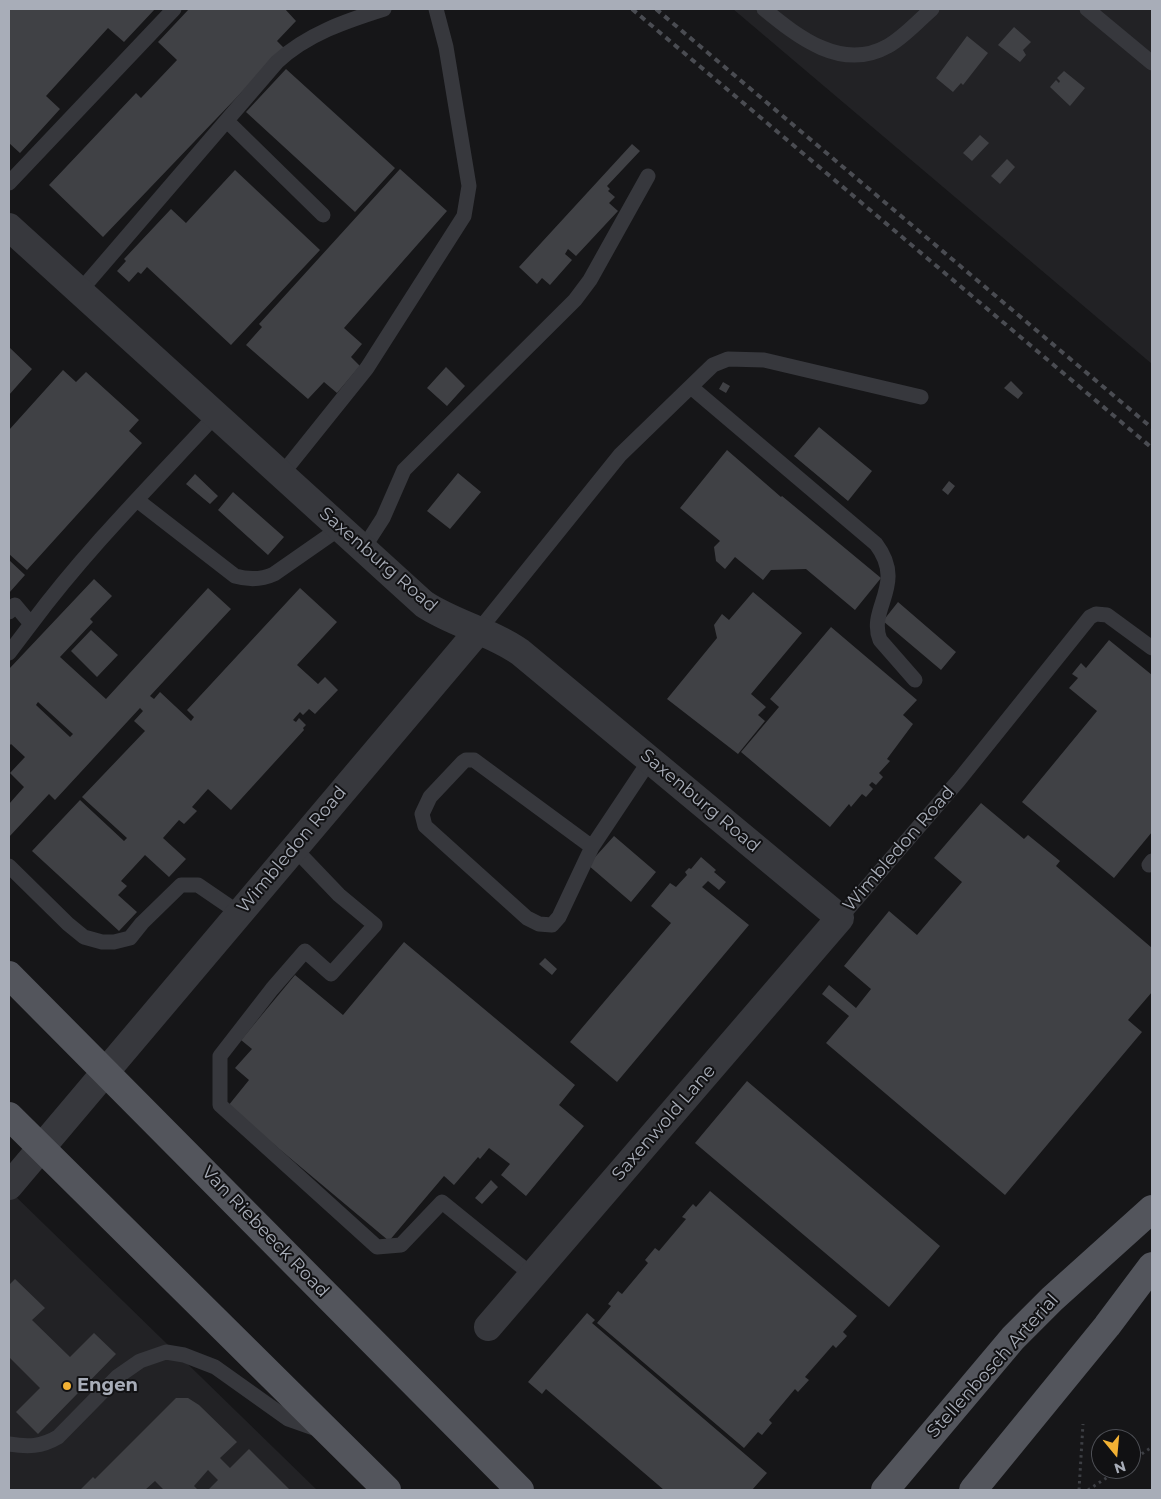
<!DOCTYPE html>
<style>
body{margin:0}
#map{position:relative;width:1161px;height:1499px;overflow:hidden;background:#161618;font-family:Montserrat,sans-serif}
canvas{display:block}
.frame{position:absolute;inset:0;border:10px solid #a8adb8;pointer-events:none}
.north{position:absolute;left:1091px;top:1429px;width:50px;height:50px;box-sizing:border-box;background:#111113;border:1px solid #4d4f55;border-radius:50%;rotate:163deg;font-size:14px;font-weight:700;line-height:20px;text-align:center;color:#a8adb8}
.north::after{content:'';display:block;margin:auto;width:18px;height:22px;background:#f2b134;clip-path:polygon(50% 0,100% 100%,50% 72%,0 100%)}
</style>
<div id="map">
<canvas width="1161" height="1499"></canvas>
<div class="frame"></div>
<div class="north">N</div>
</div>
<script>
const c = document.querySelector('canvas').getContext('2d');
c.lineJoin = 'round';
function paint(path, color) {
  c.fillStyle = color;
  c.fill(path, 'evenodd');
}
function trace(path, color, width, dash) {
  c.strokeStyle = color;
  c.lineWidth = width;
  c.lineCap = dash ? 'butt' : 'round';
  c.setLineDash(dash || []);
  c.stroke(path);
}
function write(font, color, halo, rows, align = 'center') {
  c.font = font + ' Montserrat,sans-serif';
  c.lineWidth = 4;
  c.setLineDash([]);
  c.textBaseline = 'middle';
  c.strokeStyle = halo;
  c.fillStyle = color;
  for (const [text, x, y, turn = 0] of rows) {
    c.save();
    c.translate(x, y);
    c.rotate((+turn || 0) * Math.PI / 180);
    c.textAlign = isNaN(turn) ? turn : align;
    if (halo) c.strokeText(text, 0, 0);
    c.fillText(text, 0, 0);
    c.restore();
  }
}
paint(new Path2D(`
 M733,9H1152V364Z
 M9,1190L317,1490H9Z`), '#222225');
paint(new Path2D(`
 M9,9H155L124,42L108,28L46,96L60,109L20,153L9,143Z
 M189,9H285L296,21L277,41L284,48L103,237L49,185L136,93L141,98L177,60L158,42Z
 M1014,27L1031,42L1023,50L1026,55L1020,62L998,45Z
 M967,36L988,53L963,85L961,83L953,92L936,78Z
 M286,69L395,168L355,212L246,112Z
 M1064,71L1085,88L1070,106L1050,87L1056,80L1059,83L1060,81L1057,78Z
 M980,135L989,143L972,161L963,153Z
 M632,144L640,151L607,186L610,189L608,191L615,197L609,203L618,211L576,256L568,249L565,254L572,260L550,285L542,278L537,284L519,267Z
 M1007,159L1015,167L1000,184L991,176Z
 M400,169L447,211L344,328L362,344L351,357L360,366L337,393L324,382L308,399L246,345L262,327L259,324Z
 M235,170L320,250L231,345L147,267L141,274L138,272L129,282L117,271L126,261L124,259L171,209L186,223Z
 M9,347L32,369L9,395Z
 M446,367L465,386L447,406L427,388Z
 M63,370L76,382L86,372L139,420L129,431L142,443L27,570L9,554V430Z
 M1011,381L1023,393L1018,399L1004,388Z
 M723,382L730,386L726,393L719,389Z
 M819,427L872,471L848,501L794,456Z
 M727,450L781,497L782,496L881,578L855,610L806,569L771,570L763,580L735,557L725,569L716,561L714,547L720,541L680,508Z
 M458,473L481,492L450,529L427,511Z
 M195,474L218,496L210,504L186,484Z
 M949,481L955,486L948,495L942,490Z
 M233,492L284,537L268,555L218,510Z
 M9,560L25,575L9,593Z
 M94,579L112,596L90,619L93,622L60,657L106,699L208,588L231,609L150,696L154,699L160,692L191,721L194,717L187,710L300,588L337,622L297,665L318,684L325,677L338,690L315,714L309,709L303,715L300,712L293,720L296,722L299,718L306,725L303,728L304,730L231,810L208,789L192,807L197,811L184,824L179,820L163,838L186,859L169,877L145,855L121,881L127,886L118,895L137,912L119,931L32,851L80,800L124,841L127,838L82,797L145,731L134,721L143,711L140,708L55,800L49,794L9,837V804L24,787L10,773L25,757L11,744L9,746V669ZM38,702L73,734L70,737L36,705Z
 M753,592L802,633L751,694L766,707L758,715L765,721L738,754L667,699L717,638L714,625L722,614L729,620Z
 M898,602L956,652L941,670L883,621Z
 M831,627L917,700L903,715L913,724L887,759L890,761L879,773L883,777L876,785L872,782L869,785L873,789L866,797L862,794L851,807L849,804L830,827L741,752L779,707L770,699Z
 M91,630L118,655L97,677L71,651Z
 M1109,640L1152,675V832L1114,878L1022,802L1097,711L1069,688L1078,678L1072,674L1081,663L1086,668Z
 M981,803L1024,839L1028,835L1060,861L1056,866L1152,948V992L1128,1020L1142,1032L1005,1195L826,1043L849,1016L822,994L829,985L856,1008L871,989L844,966L889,911L917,935L962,882L934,858Z
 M614,836L656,872L631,902L588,865Z
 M701,857L716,870L714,872L726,882L719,890L708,881L702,887L749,925L617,1082L570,1042L671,923L651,906L670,883L676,887L687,875L685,872L689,868L691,869Z
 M404,942L575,1085L559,1105L584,1126L526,1196L501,1175L510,1164L489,1148L480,1159L478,1157L454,1185L444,1176L389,1241L228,1106L249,1080L235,1068L252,1049L241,1040L295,975L343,1015Z
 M545,958L557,969L552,975L539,964Z
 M747,1081L940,1246L889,1307L695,1143Z
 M491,1180L498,1187L482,1204L475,1198Z
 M710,1191L857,1316L843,1332L847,1336L836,1348L833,1345L805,1377L809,1380L798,1392L795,1389L769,1420L772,1423L762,1435L758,1432L744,1448L597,1323L611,1306L608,1304L618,1291L622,1294L648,1263L645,1260L655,1248L659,1251L686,1219L682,1217L693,1204L696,1207Z
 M15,1279L45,1308L32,1320L70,1357L94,1333L116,1354L38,1434L16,1412L40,1388L9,1357V1285Z
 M587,1313L595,1320L592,1323L767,1473L752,1490H664L546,1389L542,1394L528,1382Z
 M176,1398H188L199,1405L237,1442L220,1458L230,1468L249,1449L290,1490H208L218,1480L208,1470L194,1486L198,1490H164L155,1481L145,1490H80L93,1477L95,1479Z`), '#404145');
trace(new Path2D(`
 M1131,1461L1152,1447
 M1079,1490L1083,1424
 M1088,1490L1120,1469`), '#3d3f44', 3, [2.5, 4]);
trace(new Path2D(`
 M764,9C798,37 842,72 888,46C904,37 918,21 932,9
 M1087,9L1152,63
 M227,121L323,215
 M9,183L174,9
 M80,291L277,62C307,34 346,21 384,9
 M691,387L876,544C907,585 867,608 880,640L915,680
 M282,474L367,368L464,216L469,186L446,47L436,9
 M137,500L235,576C249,580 261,580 274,574L340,528
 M363,549L383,518L404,470L575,300L590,280L648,176
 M9,612L15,605L31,624C86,550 153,483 216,415
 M479,630L620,455L713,365L728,359L764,360L921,397
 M9,653L31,624
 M592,847L474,760H466L463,762L430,797L422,814L425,826L527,918L539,924L552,925L559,917L592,847L650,760
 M294,848L339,895L375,925L331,974L305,951L272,989L220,1056V1105L377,1247L401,1245L442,1202L532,1275
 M1149,865L1152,861
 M9,866L68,924L84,937L102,942H114L130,938L142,923L181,885H198L239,913
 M840,918L959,780L1090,617L1096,614L1107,615L1152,648
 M9,1444C28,1447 41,1447 58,1437L117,1377L140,1361L166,1352L184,1355L215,1367L288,1419L322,1431`), '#37383d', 15);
trace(new Path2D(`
 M9,227L424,604C454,624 490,631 520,652L840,918L488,1327
 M9,1186L479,630`), '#37383d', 28);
trace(new Path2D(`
 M9,975L520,1490
 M9,1116L387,1490
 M885,1490L1013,1338L1052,1299L1152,1209
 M973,1490L1107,1326L1152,1266`), '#53555c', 28);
trace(new Path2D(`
 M632,9L1152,448
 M656,9L1152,428`), '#4a4c52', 4, [6, 5]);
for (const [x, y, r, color] of [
 [67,1386,5,"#f2b134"]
]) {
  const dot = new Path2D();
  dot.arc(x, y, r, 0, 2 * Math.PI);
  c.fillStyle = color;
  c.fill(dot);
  trace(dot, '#111113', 2);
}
write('18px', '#a8adb8', '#111113', [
 ["Saxenburg Road",378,560,41],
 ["Saxenburg Road",700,801,40],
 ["Wimbledon Road",899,849,-49],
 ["Wimbledon Road",292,850,-50],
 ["Saxenwold Lane",664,1123,-49],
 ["Van Riebeeck Road",265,1232,46],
 ["Stellenbosch Arterial",993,1366,-48]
]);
write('bold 18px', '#a8adb8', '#111113', [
 ["Engen",77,1386]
], 'left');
</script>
